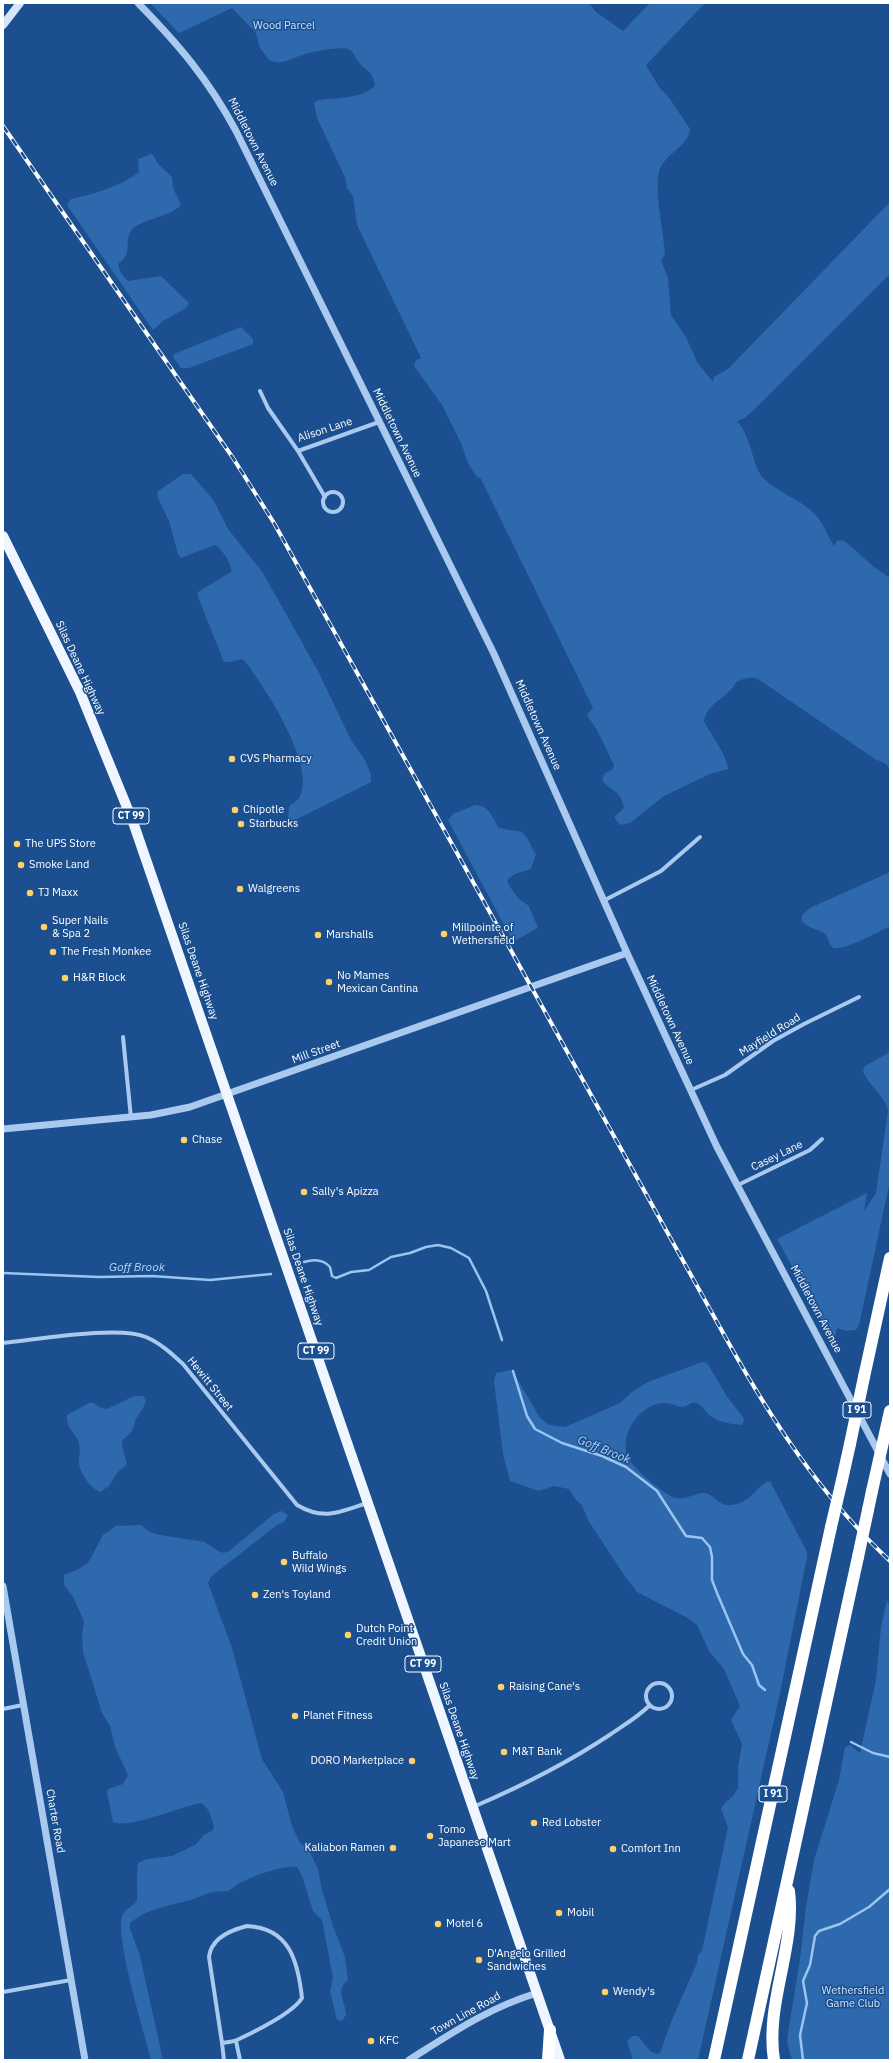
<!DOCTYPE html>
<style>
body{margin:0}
#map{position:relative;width:893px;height:2063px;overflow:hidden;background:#1b4f8f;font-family:"IBM Plex Sans",sans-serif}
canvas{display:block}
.frame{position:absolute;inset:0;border:4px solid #fff;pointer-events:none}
</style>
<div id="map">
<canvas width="893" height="2063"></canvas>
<div class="frame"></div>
</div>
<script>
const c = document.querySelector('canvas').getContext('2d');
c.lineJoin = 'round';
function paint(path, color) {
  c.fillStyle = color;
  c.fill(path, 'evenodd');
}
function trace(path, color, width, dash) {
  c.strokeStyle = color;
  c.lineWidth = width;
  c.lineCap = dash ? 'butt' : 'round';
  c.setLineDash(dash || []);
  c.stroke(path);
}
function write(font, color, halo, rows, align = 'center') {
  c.font = font + ' "IBM Plex Sans",sans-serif';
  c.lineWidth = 3;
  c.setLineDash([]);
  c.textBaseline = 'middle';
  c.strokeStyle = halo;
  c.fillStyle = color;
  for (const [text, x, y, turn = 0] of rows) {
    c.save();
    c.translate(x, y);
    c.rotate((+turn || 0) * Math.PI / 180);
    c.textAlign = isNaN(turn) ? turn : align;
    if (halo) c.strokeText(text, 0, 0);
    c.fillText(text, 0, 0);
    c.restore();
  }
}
paint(new Path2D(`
 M150,3H589L596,12L623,31L650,3H705L646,65L659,87L670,99L690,129C689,147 664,153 659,172C654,192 664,233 665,255L661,260L668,278L671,315L686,337L697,362L713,382L714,377L728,369L890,202V274L761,403L745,418L737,421C752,437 752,467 764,479C779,493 800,499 815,514C824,523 827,536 834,546L837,541L842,540L847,543L874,567L890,578V769L886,764L875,759L758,679C750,676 743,679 736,682C730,697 707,702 704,721C711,735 727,755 728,769L710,774L664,796L630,823L620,825L614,817L624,808C621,789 610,792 602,780L605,773L612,770L614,765L597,730L587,715L593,708L481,479L476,476L468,463L461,443L442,405L414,366L416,360L421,358L357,225L353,196L347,188L345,177L317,118L314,103L318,100C335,98 364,99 375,85C372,69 366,72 358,61C354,57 354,51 348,49C340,46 310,52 302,55C290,59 281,66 269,60L260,48L256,33L232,8L179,33Z
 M151,154L153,155L158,164L172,177L173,188L181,205C169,218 139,219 131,231C123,244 134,253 118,264C119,270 123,278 129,281L161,276L189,303L186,308L163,321L153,330L67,205L71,199C94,194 121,186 139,172L138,159Z
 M241,327L253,339V344L189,368H181L173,357L174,354Z
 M183,474H191L214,501L228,529L263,573L318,671L351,740L365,760L371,775V782L293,821L288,819L289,806C293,803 299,800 300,796C316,764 263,685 244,660L241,659L231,662H224L198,597V592L231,572C233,565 222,549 215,545L181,558L178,554L169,521L157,496L158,491Z
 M475,805C488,805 493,817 498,827C505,830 511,830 518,831C527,832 531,848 536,854L531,869L515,874L507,880L510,887L519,899L529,906L538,928L516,940L510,936L448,820L453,814Z
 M890,872V926C880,931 844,951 834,948C828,946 829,936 824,933C816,929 807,927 802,921V915L810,908Z
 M890,1052V1181L859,1325L856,1330L846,1331L837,1328L834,1343L821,1319L815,1314L810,1299L777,1239L867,1193L864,1211L876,1193L888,1111C886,1097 868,1085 863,1071L865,1066Z
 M702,1362L707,1363L728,1398L743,1417L744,1421L742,1425C729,1424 718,1422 708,1414C705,1410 701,1405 697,1403C692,1401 688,1406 683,1407C677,1407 671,1403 665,1403C641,1403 620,1432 627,1455C630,1466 662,1493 673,1497C685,1502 694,1492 705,1493C715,1495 719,1506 729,1505C751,1505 758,1483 770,1481L807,1552V1557L780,1693L698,2060H633L627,2041L633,2036H638L650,2051L657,2054L660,2053L671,2022L697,1963L698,1955L702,1951L728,1827L721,1809L724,1804L734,1795L738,1788V1767L742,1744L731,1720L740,1706L724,1669L709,1651L697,1625L686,1617L637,1592L624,1575L588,1520L582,1505L576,1500L569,1489L554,1486L539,1491L510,1481L503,1454L494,1381L496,1373L512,1370L540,1418L549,1425L565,1427L620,1403L632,1392L648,1382Z
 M134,1396H143L146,1401L143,1408L136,1419L132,1431L123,1440L122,1446L127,1464L117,1473L109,1486L100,1492C90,1488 79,1472 79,1462C79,1455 81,1448 78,1440C73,1431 66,1427 67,1415L89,1403H94L99,1407L107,1409Z
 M281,1511L288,1515L284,1522L277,1525L218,1571L210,1578L208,1583L232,1648L262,1759L283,1792L292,1826L300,1843L309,1850L318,1869L322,1890L333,1926L345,1957L348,1980C334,1991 346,2001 346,2015L342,2021L337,2020L330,1991L333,1978L322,1920L313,1911L302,1876L297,1867C284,1865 256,1875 244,1881C238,1883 234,1888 228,1891C223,1892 218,1891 213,1892C204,1894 196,1899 187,1901C167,1906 147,1909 130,1923V1928L140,1956L163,2060H151C144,2031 115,1939 122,1916C124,1910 133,1906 137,1901C138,1888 136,1877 138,1863L147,1859L172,1856L195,1845L204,1835L213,1830L214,1827L209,1811L202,1803C184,1805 128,1830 113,1822L107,1792L108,1789L123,1784L128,1775L115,1747L110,1726L102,1713L93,1684L83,1652L82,1636L84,1621L73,1597L64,1585V1575L79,1569L88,1563L103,1535L116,1526L141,1525L150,1532L160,1535L205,1542L218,1551L224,1553L229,1551L274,1514Z
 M887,1600L890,1607V2060H792L787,2043L788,2033L800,1959L806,1907L814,1860L839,1780L845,1747L850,1745L860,1753L876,1680L881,1627Z`), '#2e69ad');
trace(new Path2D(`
 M304,1262C314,1259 323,1259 330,1267L332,1276L336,1278L351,1272L369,1270L391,1257L410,1253L426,1247L438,1245L451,1248L469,1258L486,1291L502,1340
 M3,1273L99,1277L152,1276L210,1280L271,1274
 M513,1371L527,1416L535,1429L562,1443L602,1456L626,1467L657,1491L686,1536L702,1538L710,1547L712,1557V1580L717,1593L743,1654L752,1665L759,1685L765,1690
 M851,1742L873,1753L890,1757
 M803,2060L800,2035L807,2003L803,1981L810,1965L815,1936L819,1931L840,1924L869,1907L890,1889`), '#9cc4f0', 2.5);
trace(new Path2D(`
 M260,391L268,408L298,451L379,422
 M298,451L325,497
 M323 502a10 10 0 1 1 20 0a10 10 0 1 1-20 0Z
 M603,901L661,871L700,837
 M123,1037L131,1118
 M691,1090L725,1075L773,1041L804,1024L859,997
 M738,1185L810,1150L822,1139
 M3,1343C35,1340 119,1325 146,1337C160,1343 171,1353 183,1364L297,1505C324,1521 340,1512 367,1503
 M646 1696a13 13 0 1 1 26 0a13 13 0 1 1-26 0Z
 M3,1709L23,1705
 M473,1807C522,1786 566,1764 611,1734C624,1725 638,1717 650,1705
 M247,1926C290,1928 298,1962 302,1998C293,2013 254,2032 237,2040C233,2042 227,2042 222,2043L209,1957C211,1938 231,1930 247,1926Z
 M3,1992L71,1980
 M236,2041L240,2060
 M222,2043L224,2060`), '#a9c9ee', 4);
trace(new Path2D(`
 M138,3C179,45 208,79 236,131L494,654L627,953L717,1147L890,1474
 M3,1129L151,1115L190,1107L627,953
 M3,1586L85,2060
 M409,2060C452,2033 488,2008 537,1993`), '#a9c9ee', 7);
trace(new Path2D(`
 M3,25L20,3`), '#d6e6fa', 8);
trace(new Path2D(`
 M3,536L80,692L133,822L560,2060`), '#f0f6ff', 10);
trace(new Path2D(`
 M864,1377L890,1258
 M888,1420L890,1411
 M842,1480L850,1444
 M868,1510L872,1491
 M548,2060L550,2030
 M714,2060L831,1527
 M748,2060L858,1557
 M774,2060C765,2003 796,1947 789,1891`), '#fff', 12);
const rail = new Path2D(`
 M3,126L233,458L274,523L727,1340C772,1421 822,1497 890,1561`);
trace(rail, '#fff', 4);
trace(rail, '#1b4f8f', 2.5, [8]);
trace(new Path2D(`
 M850,1444L864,1377
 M872,1491L888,1420
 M831,1527L842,1480
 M858,1557L868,1510`), '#fff', 12);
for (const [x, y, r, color] of [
 [232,759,4,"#ffd166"],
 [235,810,4,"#ffd166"],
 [241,824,4,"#ffd166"],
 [17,844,4,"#ffd166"],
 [21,865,4,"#ffd166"],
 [240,889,4,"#ffd166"],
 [30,893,4,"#ffd166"],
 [44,927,4,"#ffd166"],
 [444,934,4,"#ffd166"],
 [318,935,4,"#ffd166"],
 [53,952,4,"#ffd166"],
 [65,978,4,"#ffd166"],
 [329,982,4,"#ffd166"],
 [184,1140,4,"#ffd166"],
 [304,1192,4,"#ffd166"],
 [284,1562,4,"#ffd166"],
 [255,1595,4,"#ffd166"],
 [348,1635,4,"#ffd166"],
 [501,1687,4,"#ffd166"],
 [295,1716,4,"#ffd166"],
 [504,1752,4,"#ffd166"],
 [412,1761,4,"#ffd166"],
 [534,1823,4,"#ffd166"],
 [430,1836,4,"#ffd166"],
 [393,1848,4,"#ffd166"],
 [613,1849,4,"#ffd166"],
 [559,1913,4,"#ffd166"],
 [438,1924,4,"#ffd166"],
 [479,1960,4,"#ffd166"],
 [605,1992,4,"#ffd166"],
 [371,2041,4,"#ffd166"]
]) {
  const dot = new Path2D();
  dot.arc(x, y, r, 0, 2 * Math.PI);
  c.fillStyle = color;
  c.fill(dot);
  trace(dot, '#1b4f8f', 1.5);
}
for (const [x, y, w] of [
 [131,816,36],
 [316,1351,36],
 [857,1410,28],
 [423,1664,36],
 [773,1794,28]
]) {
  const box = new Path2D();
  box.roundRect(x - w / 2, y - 8, w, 16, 3);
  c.fillStyle = '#1b4f8f';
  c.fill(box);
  trace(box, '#fff', 1);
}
write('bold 10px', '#fff', null, [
 ["CT 99",131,816],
 ["CT 99",316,1351],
 ["I 91",857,1410],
 ["CT 99",423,1664],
 ["I 91",773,1794]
]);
write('11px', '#cfe3fa', '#1b4f8f', [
 ["Wood Parcel",284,26],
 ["Wethersfield",853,1991],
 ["Game Club",853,2004]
]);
write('11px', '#fff', '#1b4f8f', [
 ["Middletown Avenue",253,142,63],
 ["Alison Lane",325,430,-18],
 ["Middletown Avenue",397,433,64],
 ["Silas Deane Highway",80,668,65],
 ["Middletown Avenue",538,725,66],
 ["Silas Deane Highway",198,971,71],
 ["Middletown Avenue",670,1020,65],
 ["Mayfield Road",770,1035,-32],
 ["Mill Street",316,1052,-20],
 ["Casey Lane",777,1156,-26],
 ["Silas Deane Highway",303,1277,71],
 ["Middletown Avenue",816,1309,62],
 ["Hewitt Street",210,1384,51],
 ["Silas Deane Highway",459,1731,71],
 ["Charter Road",55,1821,80],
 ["Town Line Road",466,2014,-29]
]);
write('11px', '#fff', '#1b4f8f', [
 ["CVS Pharmacy",240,759],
 ["Chipotle",243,810],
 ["Starbucks",249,824],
 ["The UPS Store",25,844],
 ["Smoke Land",29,865],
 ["Walgreens",248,889],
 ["TJ Maxx",38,893],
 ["Super Nails",52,921],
 ["& Spa 2",52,934],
 ["Millpointe of",452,928],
 ["Wethersfield",452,941],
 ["Marshalls",326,935],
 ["The Fresh Monkee",61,952],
 ["No Mames",337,976],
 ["Mexican Cantina",337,989],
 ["H&R Block",73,978],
 ["Chase",192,1140],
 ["Sally's Apizza",312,1192],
 ["Buffalo",292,1556],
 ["Wild Wings",292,1569],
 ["Zen's Toyland",263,1595],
 ["Dutch Point",356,1629],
 ["Credit Union",356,1642],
 ["Raising Cane's",509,1687],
 ["Planet Fitness",303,1716],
 ["M&T Bank",512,1752],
 ["DORO Marketplace",404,1761,"right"],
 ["Red Lobster",542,1823],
 ["Tomo",438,1830],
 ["Japanese Mart",438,1843],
 ["Kaliabon Ramen",385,1848,"right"],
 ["Comfort Inn",621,1849],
 ["Mobil",567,1913],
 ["Motel 6",446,1924],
 ["D'Angelo Grilled",487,1954],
 ["Sandwiches",487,1967],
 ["Wendy's",613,1992],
 ["KFC",379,2041]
], 'left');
write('italic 12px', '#b5d3f5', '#1b4f8f', [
 ["Goff Brook",137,1268],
 ["Goff Brook",604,1450,22]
]);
</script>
